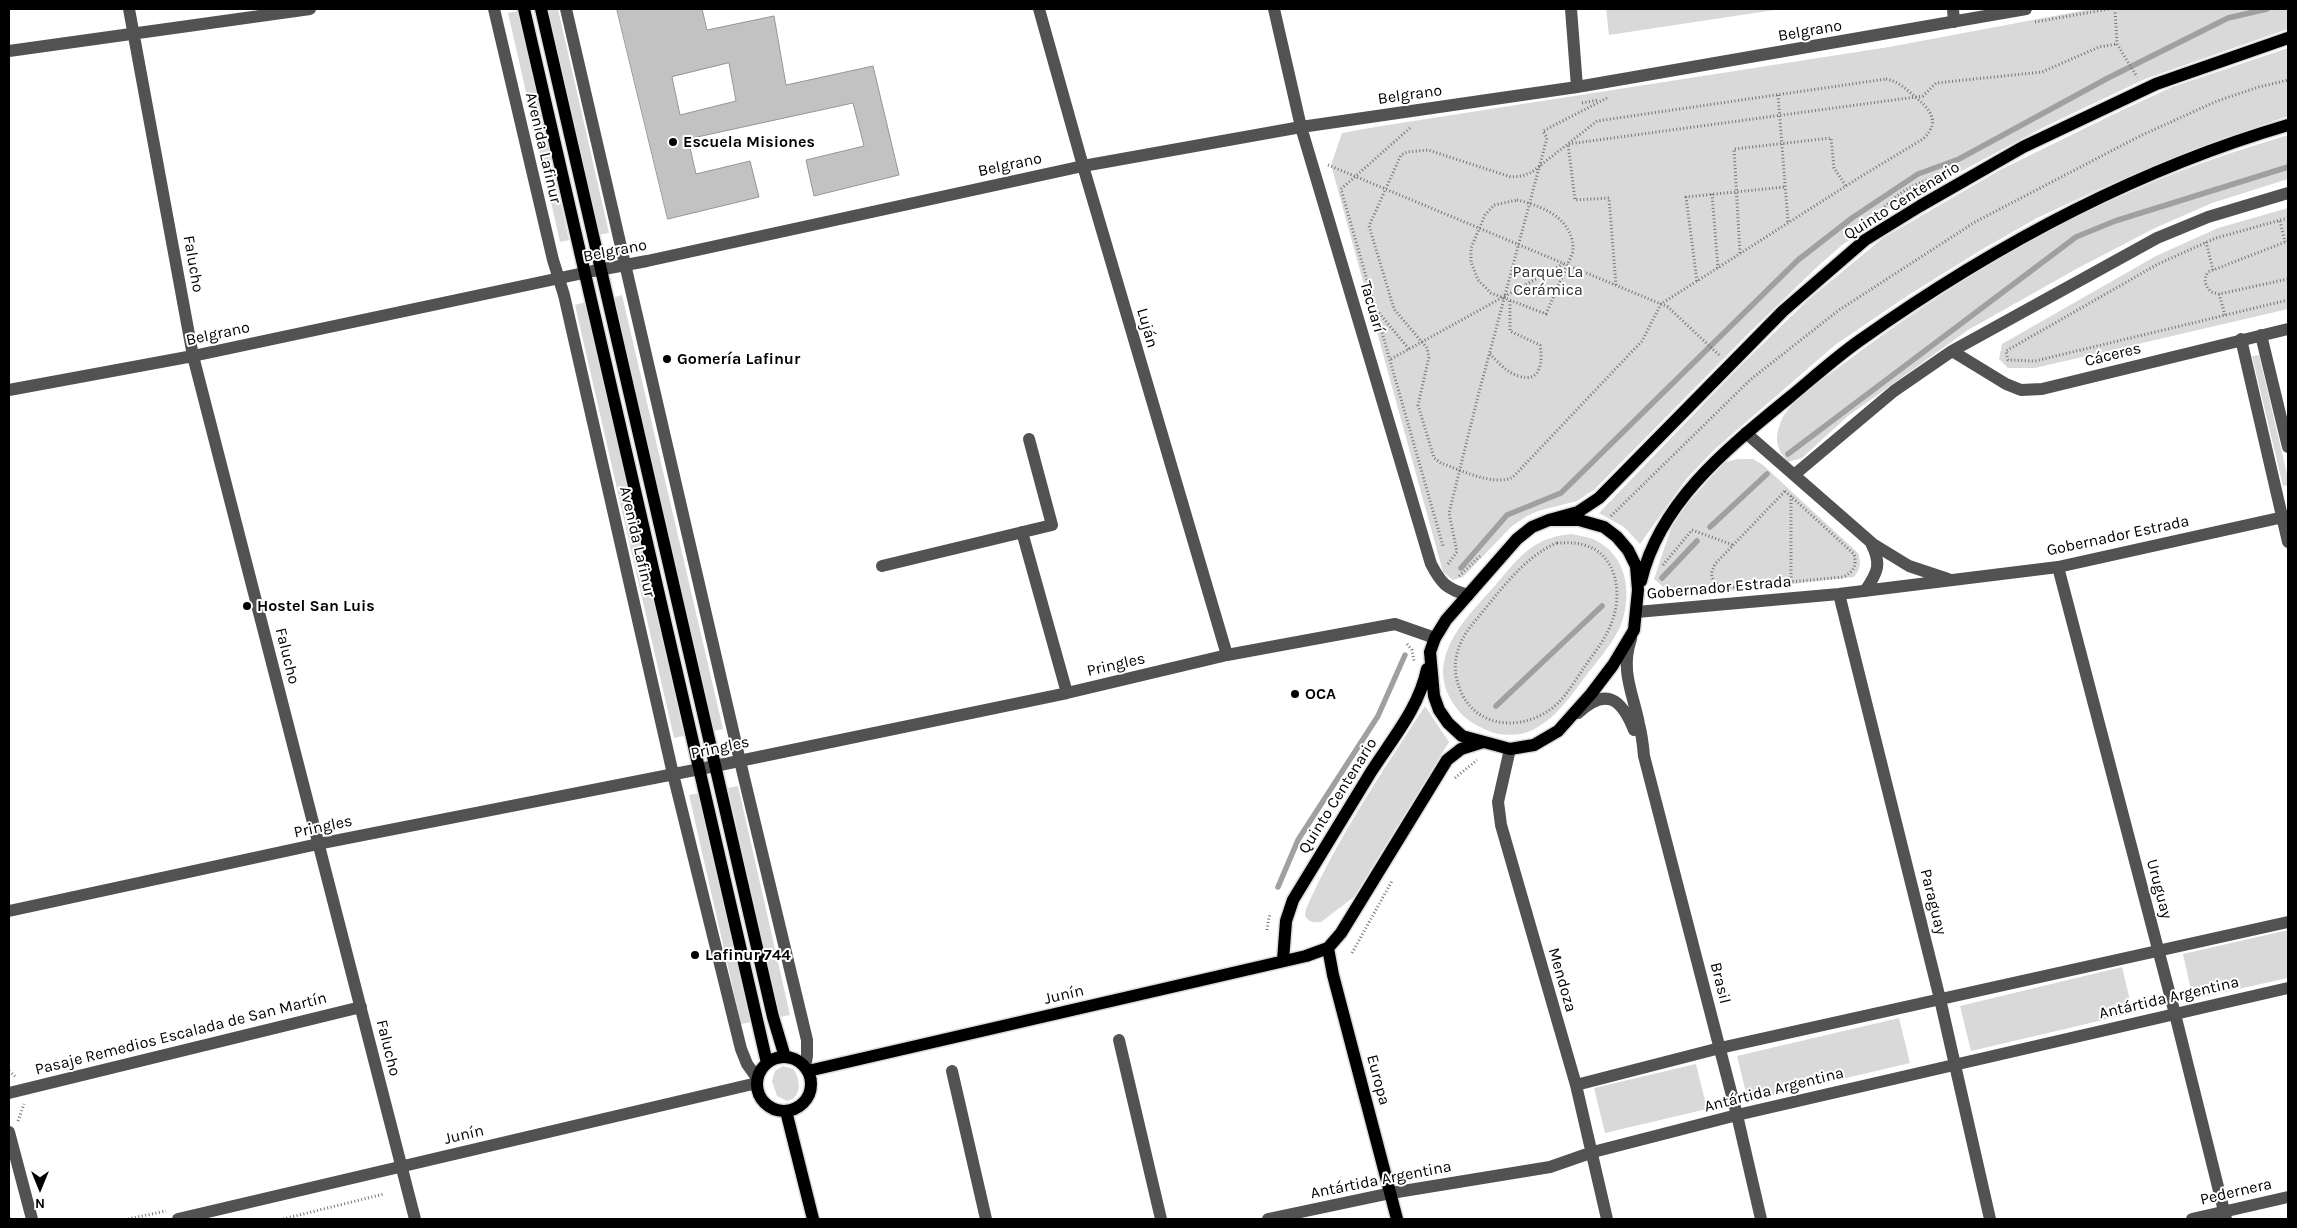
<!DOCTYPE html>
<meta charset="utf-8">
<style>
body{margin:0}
#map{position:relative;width:2297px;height:1228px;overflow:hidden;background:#fff;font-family:Karla,sans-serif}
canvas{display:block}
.frame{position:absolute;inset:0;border:10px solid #000;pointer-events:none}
.north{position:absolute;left:15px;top:1163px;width:50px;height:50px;-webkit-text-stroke:4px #fff;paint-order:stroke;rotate:180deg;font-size:14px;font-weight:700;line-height:20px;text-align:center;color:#000}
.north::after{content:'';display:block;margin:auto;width:18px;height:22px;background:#000;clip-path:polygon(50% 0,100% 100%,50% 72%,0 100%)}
</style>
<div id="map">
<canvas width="2297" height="1228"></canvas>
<div class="frame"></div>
<div class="north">N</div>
</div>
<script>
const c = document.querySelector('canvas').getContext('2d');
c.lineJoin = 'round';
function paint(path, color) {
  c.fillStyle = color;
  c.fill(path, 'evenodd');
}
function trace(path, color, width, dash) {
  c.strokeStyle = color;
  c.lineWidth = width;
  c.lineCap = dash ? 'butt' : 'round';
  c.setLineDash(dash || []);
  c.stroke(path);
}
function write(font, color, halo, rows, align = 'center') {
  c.font = font + ' Karla,sans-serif';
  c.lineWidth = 4;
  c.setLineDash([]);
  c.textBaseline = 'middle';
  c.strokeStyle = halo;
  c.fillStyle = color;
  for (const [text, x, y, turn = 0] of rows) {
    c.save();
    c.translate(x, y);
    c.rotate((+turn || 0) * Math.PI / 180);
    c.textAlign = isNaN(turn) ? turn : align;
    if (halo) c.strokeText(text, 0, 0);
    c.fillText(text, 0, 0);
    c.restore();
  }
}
paint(new Path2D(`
 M547,9H558L609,233L598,235Z
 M1606,9H1781L1609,35Z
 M2091,9H2288V29L2145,79L2044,127L1956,174L1925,182L1896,201L1877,222L1842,245L1818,266L1751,331L1595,489L1577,501L1538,511L1527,516L1512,526L1463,577L1453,580L1443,572L1331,165L1342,133L1375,127L1889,47Z
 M518,11L569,240L560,242L508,13Z
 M2288,48V116L2186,152L2104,187L2037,218L1981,250L1907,296L1835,345L1715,449L1687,478L1640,544L1624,527L1599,513L1738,368L1809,299L1883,238L2000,170L2114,114L2172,87Z
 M2288,135V179L2212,203L2155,228L2078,268L1968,330L1848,416L1802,458L1788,462C1777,451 1774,439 1780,424C1788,400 1820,382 1839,367C1932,297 2034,232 2142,187C2189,166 2239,150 2288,135Z
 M2288,208V309L2035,368H2008L1999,359L2002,344L2156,256L2218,228Z
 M622,295L723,729L713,731L612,298Z
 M585,302L684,736L674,738L575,305Z
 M2259,355L2288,478V485L2283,486L2252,356Z
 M1738,459H1753L1763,465L1858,553C1861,563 1861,568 1854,577L1675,597L1654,579L1671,528L1687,504L1725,462Z
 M1571,534C1581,536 1592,537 1600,543C1629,560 1632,599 1620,627C1612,644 1599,659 1588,673C1572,694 1559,715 1536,728C1524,736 1502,737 1489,731C1470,723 1460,716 1450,698C1428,656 1465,619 1491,590C1517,561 1529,538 1571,534Z
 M1425,706L1449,742L1354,897L1321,922C1313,923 1309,922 1305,916L1306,909C1338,837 1382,772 1425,706Z
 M738,786L790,1015L780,1017L728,788Z
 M699,793L751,1022L741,1024L689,795Z
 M2288,930V978L2193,999L2183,954Z
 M2122,967L2133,1013L1971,1051L1960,1006Z
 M1899,1018L1910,1063L1748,1101L1737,1056Z
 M1696,1064L1707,1109L1605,1133L1594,1088Z
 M783,1066L793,1069C801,1079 802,1098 787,1101L777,1096L772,1081L775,1071Z`), '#d9d9d9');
trace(new Path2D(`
 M1788,454L2076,237L2115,221L2288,167
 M1710,527L1767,474
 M1461,568L1507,515L1561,493L1798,260L1852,218L1918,174L1959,159L2108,78L2228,18L2267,9
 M1662,578L1697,541
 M1496,706L1602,606
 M1278,887L1298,840L1378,716L1405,655`), '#a0a0a0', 5.5);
const building = new Path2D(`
 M617,9H702L707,30L774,16L786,85L873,66L899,175L814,196L806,160L864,146L853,103L688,139L696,174L750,161L759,197L668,219ZM729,63L736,101L680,115L672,77Z`);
paint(building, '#c2c2c2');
trace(building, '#969696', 1);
const major = new Path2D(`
 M524,9L767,1063
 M541,9L773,1017L785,1057
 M1549,520H1579L1604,527L1617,537L1628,550L1636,566L1638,590L1634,630L1613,665L1591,694L1558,731L1534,745L1510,749L1462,736L1448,723L1439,710L1434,696L1430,652L1435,638L1446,620L1517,539L1532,527L1549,520L1578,512L1599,498L1783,311L1865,240L1920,206L2023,147L2156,84L2288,38
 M1641,581C1660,501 1729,447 1790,397C1813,378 1835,358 1859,341C1990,248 2134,170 2288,125
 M1328,948L1333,975L1397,1219
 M1283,960L1286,921L1293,900C1319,858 1345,815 1371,772C1392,739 1419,708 1427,669
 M757 1084a27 27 0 1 1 54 0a27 27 0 1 1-54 0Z
 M808,1071L1306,956L1328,948L1341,933L1447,760L1461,749L1483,742
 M786,1111L813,1219`);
trace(major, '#dbdbdb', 15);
trace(new Path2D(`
 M2115,9L2117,44L2137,77
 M2035,22L2109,9
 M1886,79C1897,81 1904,87 1913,95C1929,108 1942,121 1923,139L1860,177L1661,304L1642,341L1513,477C1495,487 1460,470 1441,463L1434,458L1418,405L1429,357L1427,348L1394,309L1369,226L1401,155L1407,152L1428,150L1511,177L1522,176L1532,172L1597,121Z
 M1778,95L1788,222
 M1582,103L1598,100
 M1410,128L1341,189L1443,546
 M1328,165L1668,307L1719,355
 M1712,194L1718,268
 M1517,200C1544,206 1575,220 1573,252L1546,314L1491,293L1478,280L1471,262V248L1485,215L1494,205Z
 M1880,212C1895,193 1918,182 1940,176
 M2288,218L2216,238L2158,264L2006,351L2008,360L2035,361L2288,300
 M2280,221L2285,242
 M2288,241L2208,272C2203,280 2205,285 2211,292L2219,294L2288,279
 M2206,242L2213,270
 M1740,253L1734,149L1831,138L1834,168L1846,186
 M1697,281L1686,197L1785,187
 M1616,285L1609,198L1575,200L1568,144L1923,96L1936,83L2042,72L2099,47L2117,44
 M2219,294L2225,315
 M1379,313L1409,349
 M1490,354C1498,362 1507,373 1519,376C1541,384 1543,360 1540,345L1510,331V301
 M1391,359L1563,264
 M1785,491L1854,554C1857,565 1854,572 1843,577L1726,588C1713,584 1707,576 1716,563Z
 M1791,496V582
 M1611,516L1750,380L1839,310L1975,222L2140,136L2217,101L2259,87L2288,80
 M1557,543C1566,543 1575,542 1584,545C1618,554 1623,596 1611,624C1605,640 1594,653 1585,666C1577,678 1568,693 1558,703C1530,730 1481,732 1462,694C1450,669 1455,648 1470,627C1495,598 1522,557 1557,543Z
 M1448,564L1457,552L1449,513L1477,400L1547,138L1543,131L1607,98
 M1663,565L1692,530L1733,545
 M1459,576L1481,555
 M1407,644L1412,650L1414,661
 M1455,778L1477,760
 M1267,930L1269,917L1271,913
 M1352,953L1392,881
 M9,1071L16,1077
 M18,1121L24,1104
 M9,1217V1219
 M128,1219L166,1211
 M283,1219L384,1194`), '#747474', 3, [1, 2.5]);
trace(new Path2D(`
 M129,9L193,356L415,1219
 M494,9L553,260L564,295L673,774L741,1049L747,1064L757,1078
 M566,9L740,761L807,1040V1056L805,1067
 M1039,9L1083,166L1227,655
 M1274,9L1301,127L1431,564C1441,583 1446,589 1468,595
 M1571,9L1577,87
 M1953,9L1954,22
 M9,51L310,9
 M2261,335L2288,447
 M2241,339L2288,542
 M1952,351L2006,384L2021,390L2042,389L2288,329
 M9,390L193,356L593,271L647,261L1083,166L1301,127L1577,87L2026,9
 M1746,433L1873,544L1909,566L1948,579
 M1794,475L1894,391L1952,351L2157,238L2208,217L2288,193
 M1022,532L1067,693
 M882,566L1052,525L1029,439
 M2058,567L2175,1014L2226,1219
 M1865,591C1878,572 1882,564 1871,543
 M1839,594L1940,999L1990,1219
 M1637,612L1839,594L2058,567L2288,516
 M1631,639C1620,671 1633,693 1639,724C1642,735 1643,745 1644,756L1737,1115L1761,1219
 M1578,713C1607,686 1622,700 1634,730
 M1510,749L1498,802L1501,825L1576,1085L1607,1219
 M9,911L318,844L715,766L1067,693L1227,655L1395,624L1435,638
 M1119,1040L1161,1219
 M952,1071L986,1219
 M1576,1085L1720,1048L2288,922
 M9,1093L361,1007
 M9,1132L32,1219
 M178,1219L757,1083
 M1268,1219L1391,1193L1550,1167L1593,1152L1737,1115L2288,988
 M2192,1219L2288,1197`), '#525252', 12);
trace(major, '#000', 12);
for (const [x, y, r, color] of [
 [673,142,5,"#000"],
 [667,359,5,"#000"],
 [247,606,5,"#000"],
 [1295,694,5,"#000"],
 [695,955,5,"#000"]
]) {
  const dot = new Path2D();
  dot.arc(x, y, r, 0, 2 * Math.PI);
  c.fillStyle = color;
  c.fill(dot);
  trace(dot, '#fff', 2);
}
write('16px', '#000', '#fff', [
 ["Belgrano",1810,31,-10],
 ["Belgrano",1410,95,-8],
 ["Avenida Lafinur",543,148,77],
 ["Belgrano",1010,165,-12],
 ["Quinto Centenario",1902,201,-32],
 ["Belgrano",615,251,-11],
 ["Falucho",193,264,80],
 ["Tacuarí",1372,307,74],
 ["Luján",1147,328,74],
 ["Belgrano",218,334,-12],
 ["Cáceres",2113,355,-14],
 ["Gobernador Estrada",2118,536,-12],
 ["Avenida Lafinur",637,542,77],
 ["Gobernador Estrada",1719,588,-5],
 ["Falucho",287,656,76],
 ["Pringles",1116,665,-13],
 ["Pringles",720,748,-12],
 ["Quinto Centenario",1338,796,-58],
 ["Pringles",323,827,-12],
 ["Uruguay",2159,889,75],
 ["Paraguay",1933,902,76],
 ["Mendoza",1562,980,74],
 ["Brasil",1720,983,76],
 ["Junín",1064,995,-13],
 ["Antártida Argentina",2169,998,-13],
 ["Pasaje Remedios Escalada de San Martín",181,1034,-14],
 ["Falucho",388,1048,76],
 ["Europa",1378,1080,75],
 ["Antártida Argentina",1774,1090,-14],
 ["Junín",464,1135,-13],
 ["Antártida Argentina",1381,1180,-11],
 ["Pedernera",2236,1192,-13]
]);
write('bold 16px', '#000', '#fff', [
 ["Escuela Misiones",683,142],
 ["Gomería Lafinur",677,359],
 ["Hostel San Luis",257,606],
 ["OCA",1305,694],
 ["Lafinur 744",705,955]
], 'left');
write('16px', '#303030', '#fff', [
 ["Parque La",1548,272],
 ["Cerámica",1548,290]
]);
</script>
